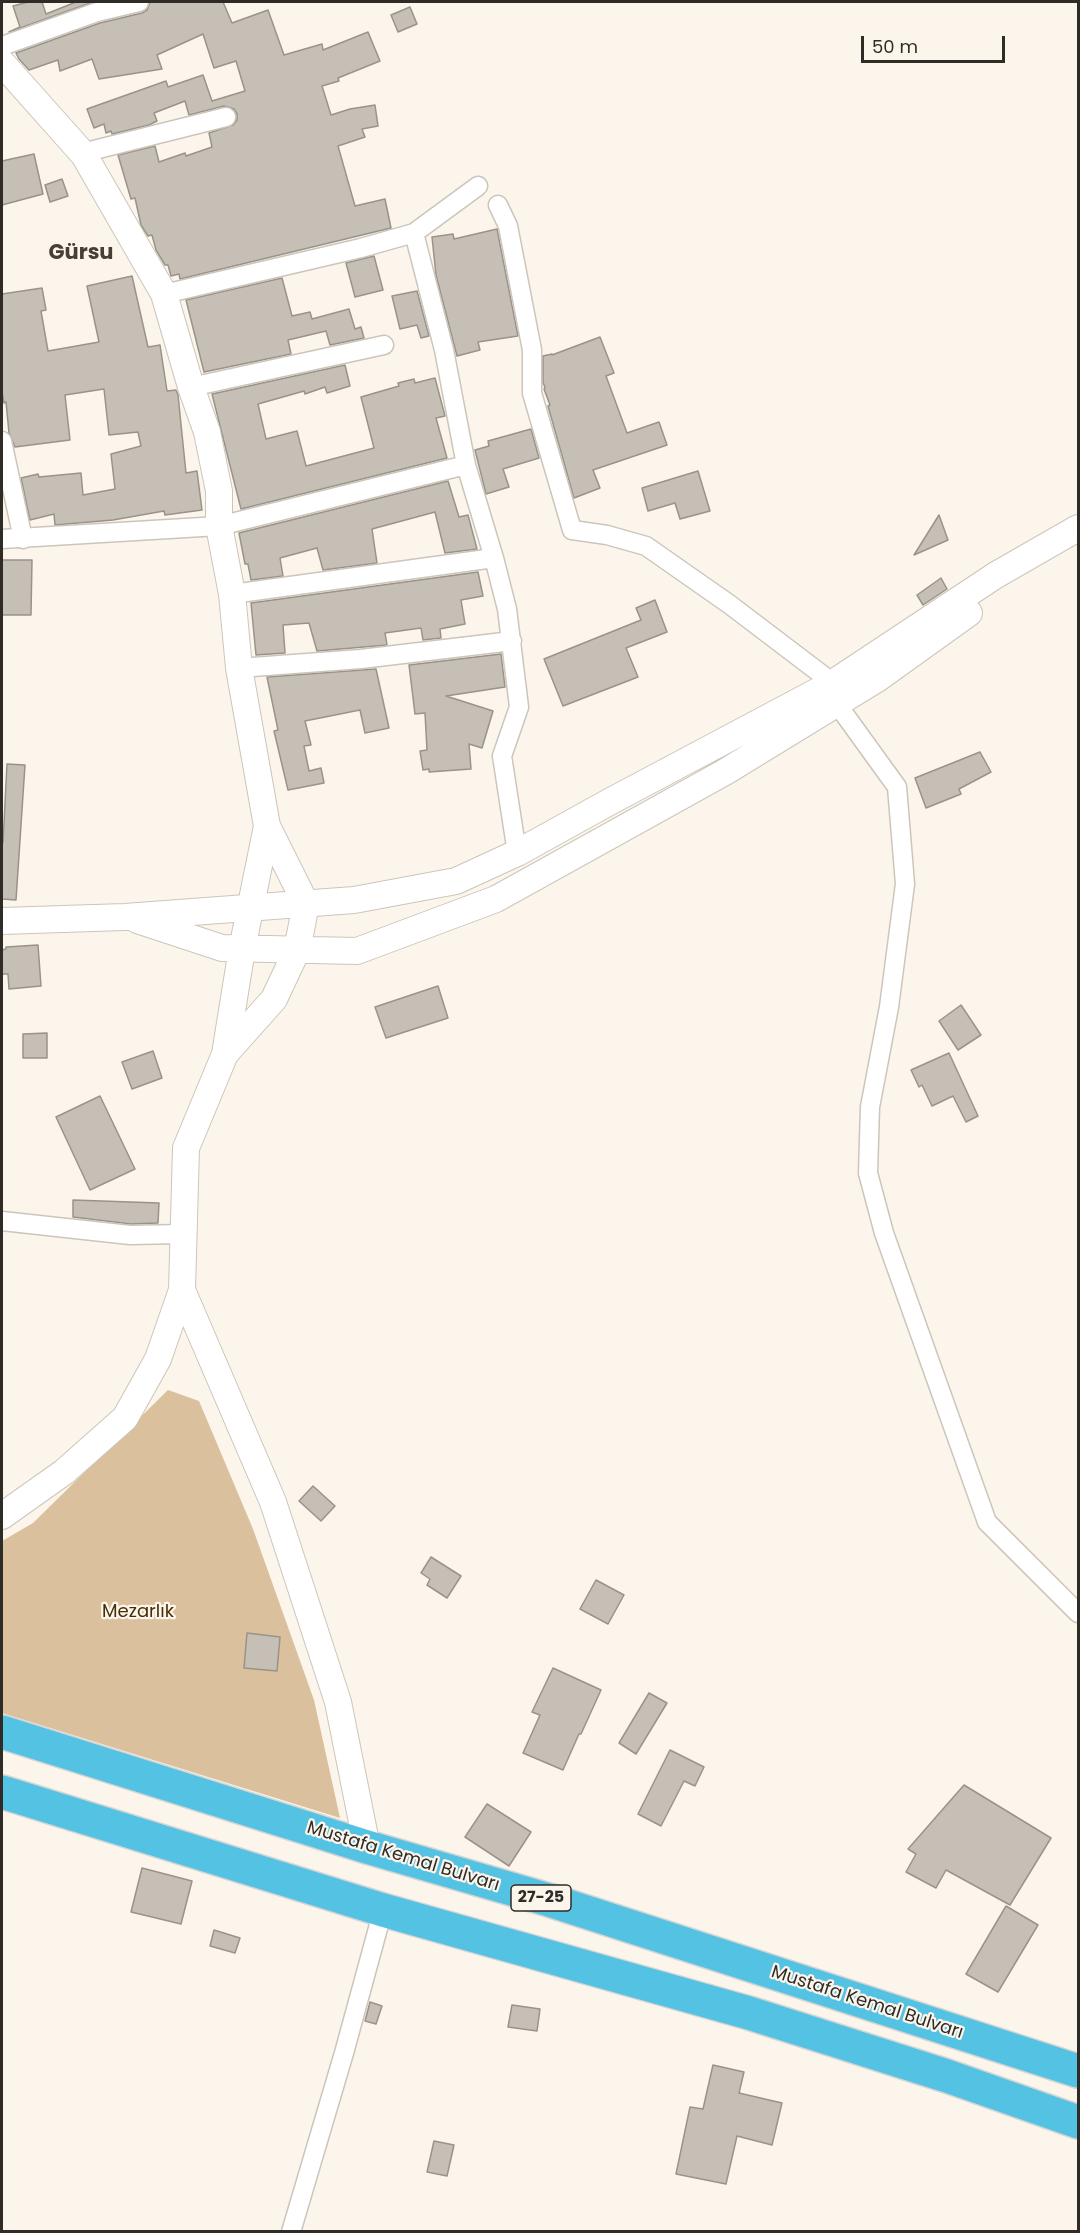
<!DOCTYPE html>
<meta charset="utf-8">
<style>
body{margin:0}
#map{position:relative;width:1080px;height:2233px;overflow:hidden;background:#fcf5eb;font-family:Poppins,sans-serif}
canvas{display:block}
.frame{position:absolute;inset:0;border:3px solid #2f2c28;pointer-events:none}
.scale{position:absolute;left:861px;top:36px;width:144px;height:27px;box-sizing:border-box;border:3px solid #2f2c28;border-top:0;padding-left:8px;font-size:18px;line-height:21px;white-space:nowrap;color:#2f2c28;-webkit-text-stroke:4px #fcf5eb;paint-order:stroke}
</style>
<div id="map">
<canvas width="1080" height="2233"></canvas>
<div class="frame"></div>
<div class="scale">50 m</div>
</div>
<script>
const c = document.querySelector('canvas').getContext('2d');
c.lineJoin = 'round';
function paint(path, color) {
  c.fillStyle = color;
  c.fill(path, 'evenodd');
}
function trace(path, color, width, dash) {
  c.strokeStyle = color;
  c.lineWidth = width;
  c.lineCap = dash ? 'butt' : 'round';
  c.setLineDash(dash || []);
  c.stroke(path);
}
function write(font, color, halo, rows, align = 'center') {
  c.font = font + ' Poppins,sans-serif';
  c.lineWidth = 4.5;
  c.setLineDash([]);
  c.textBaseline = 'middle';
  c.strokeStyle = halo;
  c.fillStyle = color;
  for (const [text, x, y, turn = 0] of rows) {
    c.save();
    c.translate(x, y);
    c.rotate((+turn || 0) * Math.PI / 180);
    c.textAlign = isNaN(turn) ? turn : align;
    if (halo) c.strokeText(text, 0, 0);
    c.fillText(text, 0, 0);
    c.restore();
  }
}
paint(new Path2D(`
 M168,1390L199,1401L253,1529L314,1700L340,1818L2,1713V1541L33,1523Z`), '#dac09c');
const building = new Path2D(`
 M28,2H42L46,14L76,2H93L9,32L20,27L13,6Z
 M150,2H223L232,23L268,10L284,55L322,44L323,50L368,32L380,61L338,78L339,81L322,86L331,115L350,109L375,105L378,126L362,129L365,137L338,146L355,206L385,199L391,228L180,279L179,274L171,276L168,265H165L156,250L152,235L148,236L141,225L135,198L131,199L118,155L155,146L159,162L185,153L186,156L212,147L209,133L233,125L237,120V114L234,109L224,106L189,115L185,101L154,113L157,121L149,125L112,134L111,131L106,133L104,124L94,128L87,109L166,81L168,87L203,75L212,101L245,91L236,61L214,68L203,34L157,55L162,69L99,79L92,59L60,71L58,60L29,70L19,59L16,53L100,23L142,13L147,10Z
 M410,7L417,24L398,32L391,15Z
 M34,154L43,194L2,205V161Z
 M62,179L68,196L50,202L45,185Z
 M497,229L518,336L478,342L480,350L457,356L436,275L432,237L453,234L454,239Z
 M374,256L383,290L355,297L346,263Z
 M132,276L148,347L160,345L167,391L176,390L178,395L186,473L197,471L202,510L165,515L164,511L113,520L55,525L54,514L30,520L21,478L38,474L39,477L81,473L83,495L115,489L111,454L141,446L138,432L109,435L104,389L65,395L70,440L15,447L9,433L6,402L4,403L2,392V294L42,288L46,310L41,311L48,351L99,342L87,286Z
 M282,278L292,316L310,312L312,319L349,309L355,329L361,327L364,338L330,345L326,331L288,340L291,354L204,372L186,300Z
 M417,291L429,336L421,338L417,325L400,329L392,296Z
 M600,337L614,373L606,376L627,433L659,422L667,445L593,470L600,488L574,498L548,406L550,405L544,389L545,388L543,382V356L552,354V355Z
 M345,365L350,386L327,393L325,387L305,394L304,391L258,404L266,439L297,431L306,466L374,448L361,397L399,386L398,383L414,379L415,383L435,378L445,416L436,418L447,458L241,509L212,394Z
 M531,429L539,458L503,469L509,487L486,494L475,450L489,446L488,441Z
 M698,471L710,511L680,519L675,503L648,511L642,488Z
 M448,481L459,517L468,515L477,549L445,553L435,512L372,529L377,563L323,570L317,548L280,558L283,576L251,580L248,564H245L239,533Z
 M939,515L948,540L914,555Z
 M2,560H32L31,615H2Z
 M478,572L483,596L461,600L465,624L440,629L441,638L423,640L421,628L385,633L387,645L317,651L309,623L283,625L285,653L256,655L251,603Z
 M941,578L947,589L923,605L917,595Z
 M655,600L667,632L626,648L638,677L563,706L544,659L641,620L636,608Z
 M501,654L505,687L446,696L493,711L482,748L469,744L471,769L429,772V769L423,770L420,751L427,750L425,713L415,714L409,665Z
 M376,669L389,728L365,733L360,710L305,721L311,745L304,746L309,771L321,768L324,783L288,790L274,731L278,730L267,677Z
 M980,752L991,772L959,789L961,794L926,808L915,778Z
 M7,764L25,765L16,900L2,899V843H3Z
 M38,945L41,986L9,989L8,974H2V950L6,949V947Z
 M438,986L448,1018L386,1038L375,1007Z
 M961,1005L981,1035L958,1050L939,1021Z
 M47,1033V1058H23V1034Z
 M153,1051L162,1078L132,1089L122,1062Z
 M949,1053L978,1116L966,1122L953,1096L932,1106L922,1085L919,1087L911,1070Z
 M100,1096L135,1169L90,1190L56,1117Z
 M73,1200L159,1203L158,1223L131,1224L73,1217Z
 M313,1486L335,1506L321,1521L299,1501Z
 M431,1557L461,1576L447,1598L427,1585L430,1579L421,1573Z
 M596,1580L624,1595L608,1624L580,1609Z
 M247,1633L280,1637L277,1671L244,1668Z
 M553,1668L601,1690L581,1734H579L563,1770L523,1753L540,1715L532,1712Z
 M649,1693L667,1703L636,1754L619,1743Z
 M670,1750L704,1767L695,1786L684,1781L661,1826L638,1814Z
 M964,1785L1051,1838L1010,1905L946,1870L936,1888L906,1872L916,1854L908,1849Z
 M487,1804L531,1832L509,1866L465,1837Z
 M142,1868L192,1881L181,1924L131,1912Z
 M1006,1906L1038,1925L998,1992L966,1974Z
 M214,1930L240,1938L235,1953L210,1946Z
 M370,2002L382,2006L376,2024L365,2021Z
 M512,2005L540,2009L537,2031L508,2027Z
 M713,2065L744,2072L739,2093L782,2103L772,2145L737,2136L726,2184L676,2174L690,2107L703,2109Z
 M434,2141L454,2145L447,2176L427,2172Z`);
paint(building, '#c6bfb6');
trace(building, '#99938a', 1.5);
const street = new Path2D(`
 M2,46L97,12L139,2
 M82,153L226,117
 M498,205L508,226L532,350V393L572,530L607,535L646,546L729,604L833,683
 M414,233L444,350L466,465L494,558L507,609L519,707L502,756L517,853
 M164,294L361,248L414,233L478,186
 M191,387L384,345
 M2,441L23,539
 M2,539L219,526L466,465
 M232,594L494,558
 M239,668L361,659L512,641
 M837,704L897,787L905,884L889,1007L870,1107L868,1173L884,1233L987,1522L1078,1613
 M2,1221L130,1235L183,1234
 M291,2232L344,2053L383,1910`);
const secondary = new Path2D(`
 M2,63L84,155L164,294L191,387L207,432L219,491V526L232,594L239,668L267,826L306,904L297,950L274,999L225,1054
 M137,920L222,948L357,951L496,899L725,772L877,679L969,613
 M2,921L125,917L354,900L456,881L517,853L611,801L833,683L996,575L1078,528
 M182,1290L273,1502L338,1702L367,1847
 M2,1516L64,1472L125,1418L158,1359L182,1290L186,1148L225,1054L242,949L267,826`);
const highway = new Path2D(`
 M2,1732L367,1847L549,1900L1078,2071
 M2,1792L383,1910L749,2013L947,2076L1078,2122`);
trace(street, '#ccc5bb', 21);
trace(secondary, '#ccc5bb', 28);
trace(highway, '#d5d5d4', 36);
trace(street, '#fff', 18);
trace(secondary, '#fff', 26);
trace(highway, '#53c2e3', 33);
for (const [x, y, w] of [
 [541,1898,60]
]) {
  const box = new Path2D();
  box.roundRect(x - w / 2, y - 13, w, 26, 4.5);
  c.fillStyle = '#fcf5eb';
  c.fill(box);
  trace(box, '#2f2c28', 1.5);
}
write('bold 16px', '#2f2c28', null, [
 ["27-25",541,1898]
]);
write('18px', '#462f07', '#fcf5eb', [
 ["Mezarlık",138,1612]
]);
write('18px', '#2f2c28', '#fcf5eb', [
 ["Mustafa Kemal Bulvarı",403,1857,17],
 ["Mustafa Kemal Bulvarı",867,2003,18]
]);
write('bold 21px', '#453f37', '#fcf5eb', [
 ["Gürsu",81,254]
]);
</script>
